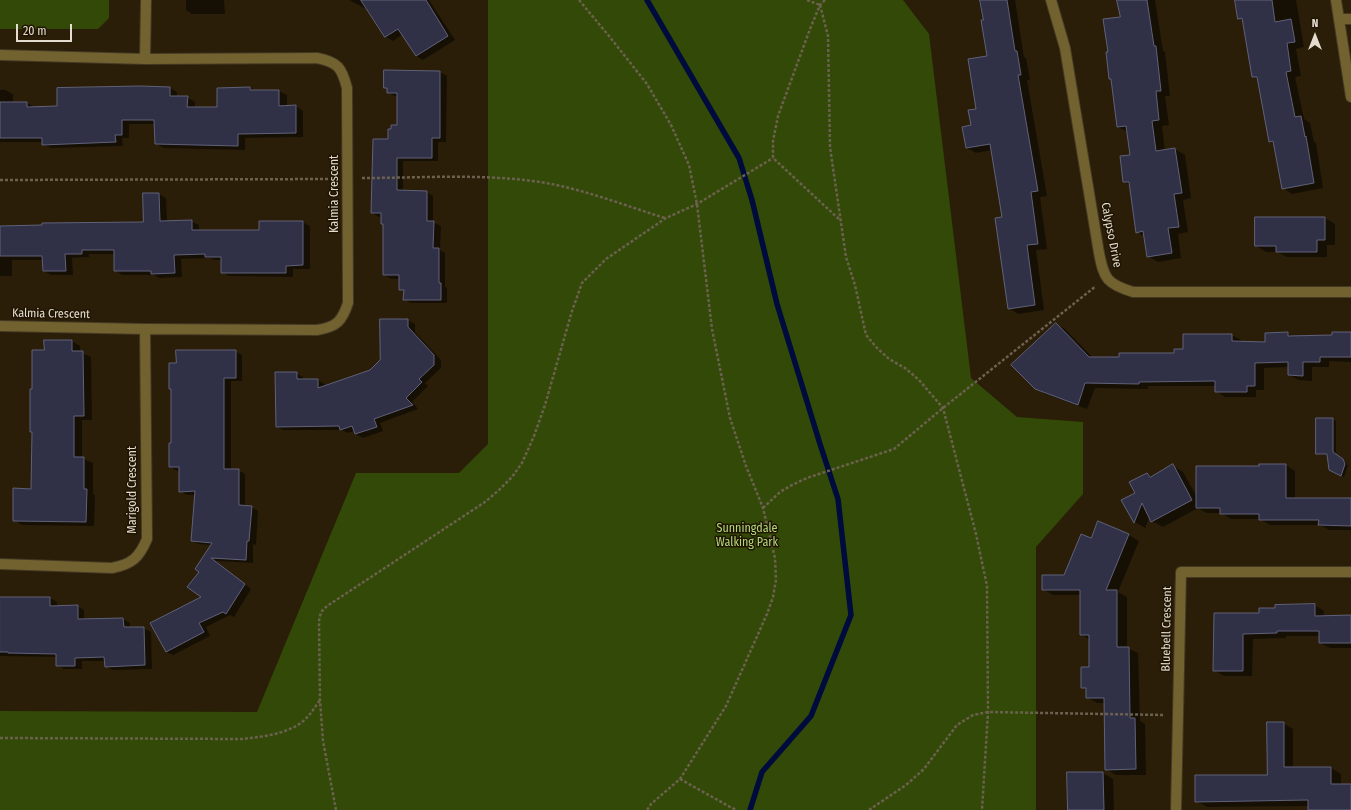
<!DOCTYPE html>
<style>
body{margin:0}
#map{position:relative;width:1351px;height:810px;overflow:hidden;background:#2a1e08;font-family:"Fira Sans Condensed",sans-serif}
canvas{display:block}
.north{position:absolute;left:1295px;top:16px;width:40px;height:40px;-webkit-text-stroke:3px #201502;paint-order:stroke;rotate:0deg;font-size:11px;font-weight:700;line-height:16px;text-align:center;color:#e4dccf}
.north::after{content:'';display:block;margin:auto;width:14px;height:18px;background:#e4dccf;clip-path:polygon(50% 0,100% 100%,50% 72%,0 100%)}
.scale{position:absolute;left:16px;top:24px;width:56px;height:18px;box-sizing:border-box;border:2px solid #e4dccf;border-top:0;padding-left:5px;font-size:12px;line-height:14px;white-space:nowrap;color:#e4dccf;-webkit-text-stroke:3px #201502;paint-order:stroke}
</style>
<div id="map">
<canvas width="1351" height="810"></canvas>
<div class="north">N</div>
<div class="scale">20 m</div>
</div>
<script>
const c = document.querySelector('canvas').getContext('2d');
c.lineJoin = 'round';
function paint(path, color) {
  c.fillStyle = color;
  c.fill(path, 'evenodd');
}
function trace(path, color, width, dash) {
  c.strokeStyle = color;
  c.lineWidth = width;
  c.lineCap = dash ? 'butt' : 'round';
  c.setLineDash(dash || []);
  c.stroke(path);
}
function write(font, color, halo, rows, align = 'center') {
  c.font = font + ' "Fira Sans Condensed",sans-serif';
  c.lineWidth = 3;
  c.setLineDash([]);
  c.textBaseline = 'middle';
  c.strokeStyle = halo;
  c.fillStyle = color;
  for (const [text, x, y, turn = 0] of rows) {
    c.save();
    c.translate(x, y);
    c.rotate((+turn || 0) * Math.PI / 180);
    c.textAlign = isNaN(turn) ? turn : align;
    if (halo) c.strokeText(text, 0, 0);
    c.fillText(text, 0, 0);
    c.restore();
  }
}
paint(new Path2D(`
 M0,0H109V18L98,29H0Z
 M488,0H903L929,34L971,378L1017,417L1083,422V494L1036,547V810H0V711L257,712L356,473H459L488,444Z`), '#324907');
paint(new Path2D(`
 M186,0H224L225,14H192L186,10Z
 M349,0H429L455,40L423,60L416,56L403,34L393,41L386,37L370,11Z
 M979,0H1015L1024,57L1026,58L1030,80H1027L1047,196L1040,197L1047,249L1036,250L1044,310L1018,314L1009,308L1003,218L992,150L976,153L967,148L977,109L988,57Z
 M1118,0H1155L1163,51L1165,52L1170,96H1165L1169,125L1162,126L1165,151L1175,149L1185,155L1191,198L1183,200L1188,232L1178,234L1181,258L1158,262L1148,256L1145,237L1137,232L1130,185L1124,182L1131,156L1128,132L1118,127L1109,52L1121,18Z
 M1236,0H1296L1304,47L1296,49L1301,76L1295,77L1304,119L1310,123L1314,142L1316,143L1323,188L1292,194L1283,188L1275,144L1270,142L1258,80L1253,77L1243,20L1239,18Z
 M385,71L440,72L447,76L446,142H438V161H403V190L426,192L433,196V222L441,226L440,250L445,253V287L447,288V303H411L404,299L405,292L400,289V279H391L384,275V224L382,217H379L372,213L389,140L398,126V96H395L388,93V89L385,88Z
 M141,87L170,88L177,92V97H187L195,102V108H218L250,88L256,91H279L287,95V106H296L303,111V137L245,138V150L164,148L156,144V124H129V138H122L123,146L51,148L43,144V142H0V90H5L13,94V103H27L34,107H58Z
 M144,194H159L166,198L167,222L191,221L199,225V231H260L302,222L310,226V269H293V277L229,276L222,272V260H214L210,258L181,259L182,277L159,278L154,275H122L115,270V254H89V257L72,258L73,275H51L44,271L43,260H12V276H0V227L144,223Z
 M1256,218H1325L1335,224V245H1327V257H1287L1278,252H1266L1256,246Z
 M381,320H408L415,324V332L441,360V368L425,383L428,386L412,402L418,409L380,423L383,431L363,438L356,434L355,431L348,433L342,430H283L277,427L296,373L303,377V380H318L325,384V387L370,371L381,361Z
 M1056,324L1065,329L1093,358H1120L1175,354L1232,335L1241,340V342L1266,343L1288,333L1294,337L1334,336L1351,333V362L1329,361V367H1312V381L1298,380L1289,375V367L1264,368V390H1256V397H1225L1216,391V386H1148V389L1095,388L1087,409L1045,394L1035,388Z
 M72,341L80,346V352L91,357L92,420H82V458L93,463V494L95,495L94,526L22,525L14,520L32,490L33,390L45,351Z
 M235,351L242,355V381H231V470H238L245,474V506L251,507L258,511L256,545L253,544V563L216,561L251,589L234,617L230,615L206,627L210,636L173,655L166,652L203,597L200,572L212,545L199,544L192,541L196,495H187L180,491V471H177L170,467L172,444V390L170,388L177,364Z
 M1333,419L1336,421V455L1346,462L1348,466L1344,477L1330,469L1328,455H1320L1317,453Z
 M1286,465L1295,471V499H1351V530H1329L1320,525H1270L1260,519H1231L1221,513H1207L1198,508L1163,527L1152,521L1150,516L1145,528L1135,522L1123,500L1136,493L1147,474L1153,477L1173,466L1183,472L1197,497V467Z
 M1099,522L1129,535L1139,541L1118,592L1127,597V648L1138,653L1140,721L1145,724L1146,775H1116L1106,769L1105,703H1097L1087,697V690L1082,687L1090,668V640L1081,634V595H1053L1043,589L1064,576L1092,540Z
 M0,598H50L57,602V607L77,606L84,610V620L123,619L130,623V628H144L151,632L152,669L112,670L106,666L105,661H82V669H64L57,665V657L0,656Z
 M1315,605L1324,611V617L1351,616V648H1330L1320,643V636H1286V638L1253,639L1252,676H1224L1214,670L1215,614H1260L1276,609Z
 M1283,723L1293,729V768H1331L1341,774V785H1351V810H1310L1309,806L1207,807L1196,801L1268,776Z
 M1103,773L1113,779L1114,810H1069Z`), '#0007');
trace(new Path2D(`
 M647,0L739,158L752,200L777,304L820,444L838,499L851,615L811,716L762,772L750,810`), '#000b3d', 5.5);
const building = new Path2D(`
 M361,0H426L448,36L416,56L398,29L385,37Z
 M980,0H1007L1015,51H1017L1021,75H1018L1038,191L1031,192L1038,244L1027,245L1035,305L1008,309L995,218L1002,217L990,144L966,148L962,127L971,125L968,110L976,109L968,59L987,56L981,20H983Z
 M1117,0H1147L1154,46H1156L1161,91H1156L1159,120L1152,121L1156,151L1175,148L1182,193L1174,194L1179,227L1168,228L1172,253L1147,257L1143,231L1136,233L1129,182H1123L1120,156L1130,155L1126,126L1117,127L1111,79H1109L1106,52H1108L1103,19L1120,17Z
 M1235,0H1272L1275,22L1291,19L1295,42L1287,43L1291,71L1286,72L1295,117L1301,116L1305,137L1306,136L1314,183L1282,189L1273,141L1269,142L1257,77H1252L1242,18L1238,19Z
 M384,70L440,71V138H432V158H397V190L427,191V221H434L433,248H439V283H441V300H403L404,290H399V275H383V224H381V213H371L373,139H388V129H391V125H397V93H387V88H384Z
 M141,86L170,87V96H188L187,107H217V88L250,87V90H279V106L296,105V133L238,134V146L155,144L154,120H122V135H115L116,142L42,145V138H0V102H27V107L57,106V88Z
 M143,193H159L160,221L192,220V230H259V221H303V265L286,266V273H221V257H205V254L174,255L175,273L151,274V271H114V250H82V254H65L66,271H43L42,256H0V226L42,225V223L143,222Z
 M1255,217H1325V240H1317V252H1276V246H1255Z
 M380,319H408V327L434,355V365L419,379L422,382L406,398L413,405L374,419L377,427L355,434L352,426L340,430L339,426L276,427L275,372H297V379H318V388L370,370L380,360Z
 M1056,323L1089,357H1119V353H1174V349H1183V334H1232V341L1265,342V333L1288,332V336L1332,335V332H1351V357H1320V362H1303V376L1288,375V362L1255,363V386H1247V392H1215V381L1139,382V384L1085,383L1078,405L1035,389L1011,365Z
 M44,340H72V351H83L84,416H74V457H84V489H87L86,522L13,521V488L31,489L32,432H30V389H32V350H44Z
 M176,350H236V378H224V469H239V505L252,506L249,541H247L246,560L211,558L245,584L226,614L223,612L199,623L204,632L166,652L150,623L201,597L187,587L199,572L195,569L212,543L191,541L195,491L179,492V467H169V443H171V389H169V363H176Z
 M1316,418H1333V452L1343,459L1345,464L1341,476L1329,470L1327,454H1316Z
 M1173,464L1192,500L1151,522L1142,503L1134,523L1121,500L1135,493L1129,482L1147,473L1150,477Z
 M1259,464H1286V498H1351V526L1318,525L1319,520H1259V514H1220V508H1196V466H1259Z
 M1098,521L1129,534L1106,590H1117V647H1129L1130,718H1135L1136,769L1105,770L1104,698H1086V688H1081V667H1089V635H1080V590H1042V575H1064L1081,534L1091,538Z
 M0,597H50V606L78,605V619L123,618L124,627H144L145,665L105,667L104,657L75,658V666H56V654L8,653V652H0Z
 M1315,604V616L1351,615V643H1319V631H1277V633L1243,634V671H1213L1214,613H1259V608H1275V605Z
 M1267,722H1284V767H1331V784H1351V810H1308V800L1195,802V775H1267Z
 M1067,772H1103L1104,810H1068Z`);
paint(building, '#303147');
trace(building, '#60617a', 1);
const minor = new Path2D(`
 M1051,0L1065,48L1099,253C1104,279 1107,284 1133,292H1351
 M1336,0L1351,97
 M1340,19H1351
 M0,55L145,59L317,58C338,62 342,68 347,88L348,303C342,321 337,327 317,330L145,329L0,326
 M145,59L146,0
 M0,564L112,568C132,564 139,558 147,539L145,329
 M1176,810L1181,572H1351`);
trace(minor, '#443924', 12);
trace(new Path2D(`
 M579,0L609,36L647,84L671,125L689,165L697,204L712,329L730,418L746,466L763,508L775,558L776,580L773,597L767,614L726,706L680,779L651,804L647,810
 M807,0L820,5
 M825,0L820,5L810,29L778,116L773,141V158L841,221
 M820,5L828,36L830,147L846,257L855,285L866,335L877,348L889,359L905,368L919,380L943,408L976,534L987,586L988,712L982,810
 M362,178C423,178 485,173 546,183C586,190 626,206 665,218
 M0,180L335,179
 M763,508L780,492L792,485L807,478L894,449L943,408L1096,286
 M0,738L242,739C260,737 280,735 296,726C307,720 313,710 320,700
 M680,779L732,808L737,810
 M336,810L323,741L320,700L319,621L321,612L327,606L485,502L499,490L512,477L522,463L534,436L545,405L572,311L582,283L606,259L666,218L697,204L773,158
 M869,810L906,785L924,769L957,725L973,715L988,712L1163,715`), '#6c614f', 2.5, [3, 2]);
trace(minor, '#726230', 10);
write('12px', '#e4dccf', '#201502', [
 ["Kalmia Crescent",335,194,-90],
 ["Calypso Drive",1111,235,79],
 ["Kalmia Crescent",51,314,1],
 ["Marigold Crescent",133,490,-90],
 ["Bluebell Crescent",1167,629,-89]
]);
write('12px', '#b0d97b', '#201502', [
 ["Sunningdale",747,529],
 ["Walking Park",747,543]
]);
</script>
